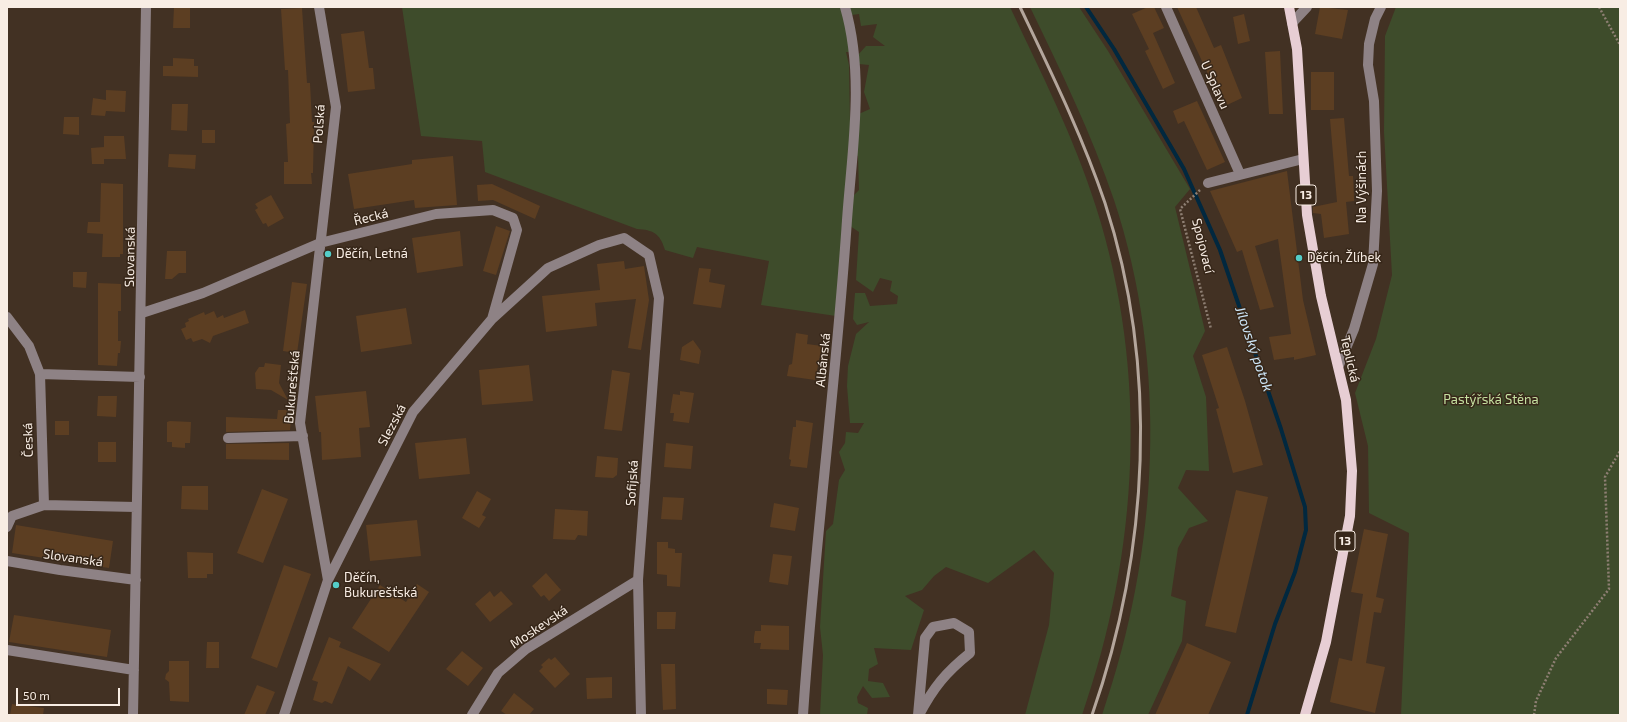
<!DOCTYPE html>
<meta charset="utf-8">
<style>
body{margin:0}
#map{position:relative;width:1627px;height:722px;overflow:hidden;background:#423123;font-family:"Exo 2",sans-serif}
canvas{display:block}
.frame{position:absolute;inset:0;border:8px solid #f8ede4;pointer-events:none}
.scale{position:absolute;left:16px;top:688px;width:104px;height:18px;box-sizing:border-box;border:2px solid #f8ede4;border-top:0;padding-left:5px;font-size:12px;line-height:14px;white-space:nowrap;color:#f8ede4;-webkit-text-stroke:3px #372719;paint-order:stroke}
</style>
<div id="map">
<canvas width="1627" height="722"></canvas>
<div class="frame"></div>
<div class="scale">50 m</div>
</div>
<script>
const c = document.querySelector('canvas').getContext('2d');
c.lineJoin = 'round';
function paint(path, color) {
  c.fillStyle = color;
  c.fill(path, 'evenodd');
}
function trace(path, color, width, dash) {
  c.strokeStyle = color;
  c.lineWidth = width;
  c.lineCap = dash ? 'butt' : 'round';
  c.setLineDash(dash || []);
  c.stroke(path);
}
function write(font, color, halo, rows, align = 'center') {
  c.font = font + ' "Exo 2",sans-serif';
  c.lineWidth = 3;
  c.setLineDash([]);
  c.textBaseline = 'middle';
  c.strokeStyle = halo;
  c.fillStyle = color;
  for (const [text, x, y, turn = 0] of rows) {
    c.save();
    c.translate(x, y);
    c.rotate((+turn || 0) * Math.PI / 180);
    c.textAlign = isNaN(turn) ? turn : align;
    if (halo) c.strokeText(text, 0, 0);
    c.fillText(text, 0, 0);
    c.restore();
  }
}
paint(new Path2D(`
 M402,7H1010C1041,73 1074,137 1096,207C1149,373 1139,552 1082,715H1025L1049,625L1054,573L1034,550L988,583L946,567L934,576L922,590L905,596L924,610L911,650L874,648L878,664L869,669L868,681L883,683L890,697L872,698L863,686L857,697L858,703L868,708L867,715H820L823,655L820,627L826,531L833,524L839,480L845,470L839,452L845,443L846,432L858,433L864,423H850L847,386L848,366L856,334L869,322L857,325L853,319L855,293H865L870,306L897,304L898,296L890,291L892,281L880,278L873,292L856,280L859,232L847,224L848,201L859,190L858,156L849,155L836,316L761,305L769,261L697,247L693,258L665,250C660,233 653,230 637,229L485,172L482,141L421,136ZM859,14L861,26L877,24L873,37L885,46H866L857,56L859,64L869,65L864,92L870,109L854,116L850,122L849,65L846,52H853L852,15Z
 M1030,7H1079L1108,51L1190,189L1175,207L1205,331L1193,356L1206,397L1209,471L1186,470L1178,488L1208,521L1189,528L1178,548L1171,596L1186,601L1182,641L1148,715H1102C1159,551 1169,366 1114,200C1091,133 1061,71 1030,7Z
 M1396,7H1620V715H1401L1409,533L1369,513L1368,446L1355,393L1376,339L1392,275L1384,132L1385,36Z`), '#3e4c2b');
trace(new Path2D(`
 M1086,7L1114,49L1184,169L1220,250L1281,429L1305,507L1306,530L1295,572L1275,624L1247,715`), '#01283f', 4);
paint(new Path2D(`
 M174,7H190V28H173Z
 M1148,7H1154L1164,28L1153,33L1175,83L1163,89L1145,51L1149,49L1132,14Z
 M1177,7H1196L1214,48L1221,45L1242,98L1227,105L1223,96L1219,98Z
 M1320,7L1348,10L1342,39L1315,34Z
 M302,8L307,83H310L312,122H314L313,173H311L312,184H284V162H288L286,124L290,123L288,70H285L281,9Z
 M1244,14L1250,41L1238,44L1233,17Z
 M364,31L369,68H373L375,89L348,92L341,34Z
 M1280,51L1283,114H1269L1265,52Z
 M173,58L194,59V66H198V77L163,76V66H173Z
 M1311,72H1334V110H1311Z
 M106,90L126,91L125,112L106,111L105,116L91,115L93,98L106,100Z
 M1197,101L1225,162L1207,170L1184,121L1178,124L1173,111Z
 M172,104H188L187,131L171,130Z
 M64,117H79V135L63,134Z
 M1344,118L1349,176H1353L1354,197V201L1346,202L1349,234L1324,238L1321,214L1313,213V207L1337,202L1330,119Z
 M202,130H215V143H202Z
 M104,136H124L126,159H104V164H92L91,148L104,147Z
 M169,154L196,155L195,169L168,167Z
 M453,156L457,205L415,208L414,200L354,209L348,174L412,164V160Z
 M1287,171L1303,300L1316,355L1294,360V357L1274,360L1269,337L1291,334L1278,239L1255,246L1274,307L1260,310L1242,250L1237,252L1210,191Z
 M101,183L123,184V254H120V257H102L103,234L87,233L88,222H100Z
 M492,184L540,206L535,219L493,200L478,201L477,185Z
 M271,195L284,218L268,227L266,223L263,224L255,210L258,208L255,204Z
 M496,226L510,231L496,275L483,271Z
 M460,231L463,266L417,273L412,238Z
 M167,251H186V273H179L172,279H165Z
 M624,261L625,269L644,266L649,300L641,350L628,348L636,299L595,303L597,326L546,332L542,296L600,290L597,264Z
 M699,268L711,269L709,282L725,285L721,308L693,304Z
 M73,272H87L86,288L73,287Z
 M292,282L307,284L297,353L283,351Z
 M98,283L121,284V311H118V341H121L120,353H118L117,366L98,365Z
 M406,308L412,344L361,352L356,316Z
 M245,310L249,323L213,336L210,343L202,339L193,342L191,338L186,340L181,329L186,327L185,323L189,321L188,319L204,312L205,315L214,311L217,318L223,315L224,318Z
 M796,333L808,335L807,344L822,346L815,380L787,376L789,365L792,364Z
 M693,340L701,351L699,364L680,360L682,347Z
 M1227,347L1245,401L1263,465L1233,473L1216,409L1219,408L1202,355Z
 M265,363L281,365L279,383L288,400L271,390L256,389L255,373L259,367H264Z
 M529,365L533,401L482,405L479,370Z
 M612,370L630,373L622,431L604,429Z
 M366,391L370,427L359,428L361,457L322,460L321,432H319L315,396Z
 M680,391L694,393L689,423L673,421L674,413H670L673,394L680,395Z
 M98,396H117L116,417L97,416Z
 M278,410H292L290,430L226,432V417L277,419Z
 M796,420L813,423L807,468L790,466L791,460L789,459L793,427H796Z
 M55,421H69V435H55Z
 M170,421L191,422L190,443H185V448L172,447V442H167V422Z
 M466,438L470,474L419,479L415,443Z
 M98,442H116V462H98Z
 M289,443V460L226,459V444Z
 M666,443L693,446L691,469L664,467Z
 M597,456L618,458L617,475L613,478L595,477Z
 M182,486H208V510L181,509Z
 M262,489L288,499L263,563L237,553Z
 M1236,490L1268,497L1236,633L1205,626Z
 M477,491L491,499L482,515L486,517L479,528L462,518Z
 M663,497L684,498L682,520L661,519Z
 M774,503L799,508L795,531L770,527Z
 M555,509L588,511L587,536L578,535L575,540L553,539Z
 M417,520L421,556L370,561L366,525Z
 M16,525L113,541L109,568L12,553Z
 M1364,529L1388,534L1376,597L1384,599L1381,613L1374,612L1366,663L1385,667L1375,713L1330,702L1339,658L1352,661L1363,594L1351,592Z
 M657,542H668V548L675,549V553H682L680,587L667,586V575L657,574Z
 M187,552L213,553V574H207V578H188Z
 M773,554L792,556L788,585L769,582Z
 M284,565L311,574L277,668L251,658Z
 M546,573L561,590L549,601L544,595L541,597L532,586Z
 M417,584L429,592L389,652L352,628L380,585L406,602Z
 M490,591L494,597L501,591L513,604L490,622L475,604Z
 M657,612H676L675,629H657Z
 M14,615L111,630L107,657L9,642Z
 M761,625L789,626V650L760,649L761,643H754V637L755,631H761Z
 M329,637L341,642L339,647L381,664L370,681L348,666L332,704L325,701L322,703L313,700L318,682L312,680Z
 M207,642H219V668H206Z
 M1187,643L1231,662L1208,715H1155Z
 M462,651L483,668L468,686L446,669Z
 M555,657L570,674L555,688L539,671L543,667L541,665L549,658L551,660Z
 M169,661H189V702L170,701L169,682L165,679L166,674L169,671Z
 M661,664H675L676,709L663,710Z
 M612,677V698L587,699L586,678Z
 M257,685L275,692L265,715H244Z
 M767,689L788,690L787,705L767,704Z
 M514,693L534,709L529,715H507L501,711Z
 M12,704L44,708L43,715H10Z`), '#5c3e22');
trace(new Path2D(`
 M1599,7L1620,45
 M1200,190L1180,209L1211,329
 M1534,715L1536,701L1556,658L1609,589L1605,477L1620,451`), '#8e7f73', 2.5, [2, 2]);
trace(new Path2D(`
 M319,7L336,107L300,423L328,580
 M1166,7L1240,174
 M1292,23L1307,7
 M1208,183L1303,159
 M142,313L203,293L320,243L436,214L493,210L513,218L517,230L492,319
 M7,317L29,346L40,374L44,505
 M1339,365L1354,329L1373,264L1377,191L1374,101L1368,65L1369,44L1375,19L1381,7
 M40,374L140,377
 M228,438L303,436
 M7,527L12,516L44,505L136,507
 M7,561L60,570L136,580
 M7,650L134,670
 M133,715L146,7
 M284,715L328,580L413,412L492,319L548,268L599,245L624,238L649,255L659,298L638,580L641,715
 M472,715L498,673L526,649L638,580
 M803,715C814,550 836,385 847,220C852,150 865,76 845,7
 M918,715L925,638L933,627L954,623L969,632L970,653C946,672 933,688 919,715`), '#8e8285', 10);
trace(new Path2D(`
 M1289,7L1297,49L1307,215L1321,296L1346,400L1352,471L1350,516L1326,642L1305,715`), '#e7ced4', 10);
trace(new Path2D(`
 M1020,7C1051,72 1082,135 1105,203C1159,369 1149,552 1092,715`), '#b4a69c', 3);
for (const [x, y, r, color] of [
 [328,254,4,"#54cdc8"],
 [1299,258,4,"#54cdc8"],
 [336,585,4,"#54cdc8"]
]) {
  const dot = new Path2D();
  dot.arc(x, y, r, 0, 2 * Math.PI);
  c.fillStyle = color;
  c.fill(dot);
  trace(dot, '#372719', 1.5);
}
for (const [x, y, w] of [
 [1306,195,20],
 [1345,541,20]
]) {
  const box = new Path2D();
  box.roundRect(x - w / 2, y - 10, w, 20, 3);
  c.fillStyle = '#372719';
  c.fill(box);
  trace(box, '#f8ede4', 1);
}
write('bold 12px', '#f8ede4', null, [
 ["13",1306,195],
 ["13",1345,541]
]);
write('13px', '#f8ede4', '#372719', [
 ["U Splavu",1215,85,66],
 ["Polská",319,124,-86],
 ["Na Výšinách",1362,187,-90],
 ["Řecká",371,217,-14],
 ["Spojovací",1203,246,76],
 ["Slovanská",130,257,-89],
 ["Teplická",1350,359,77],
 ["Albánská",823,360,-84],
 ["Bukurešťská",292,387,-85],
 ["Slezská",392,425,-62],
 ["Česká",28,440,-91],
 ["Sofijská",632,483,-86],
 ["Slovanská",73,558,8],
 ["Moskevská",539,627,-34]
]);
write('13px', '#f8ede4', '#372719', [
 ["Děčín, Letná",336,254],
 ["Děčín, Žlíbek",1307,258],
 ["Děčín,",344,578],
 ["Bukurešťská",344,593]
], 'left');
write('13px', '#c6e1a1', '#372719', [
 ["Pastýřská Stěna",1491,400]
]);
write('italic 14px', '#cde6f8', '#372719', [
 ["Jílovský potok",1254,349,71]
]);
</script>
